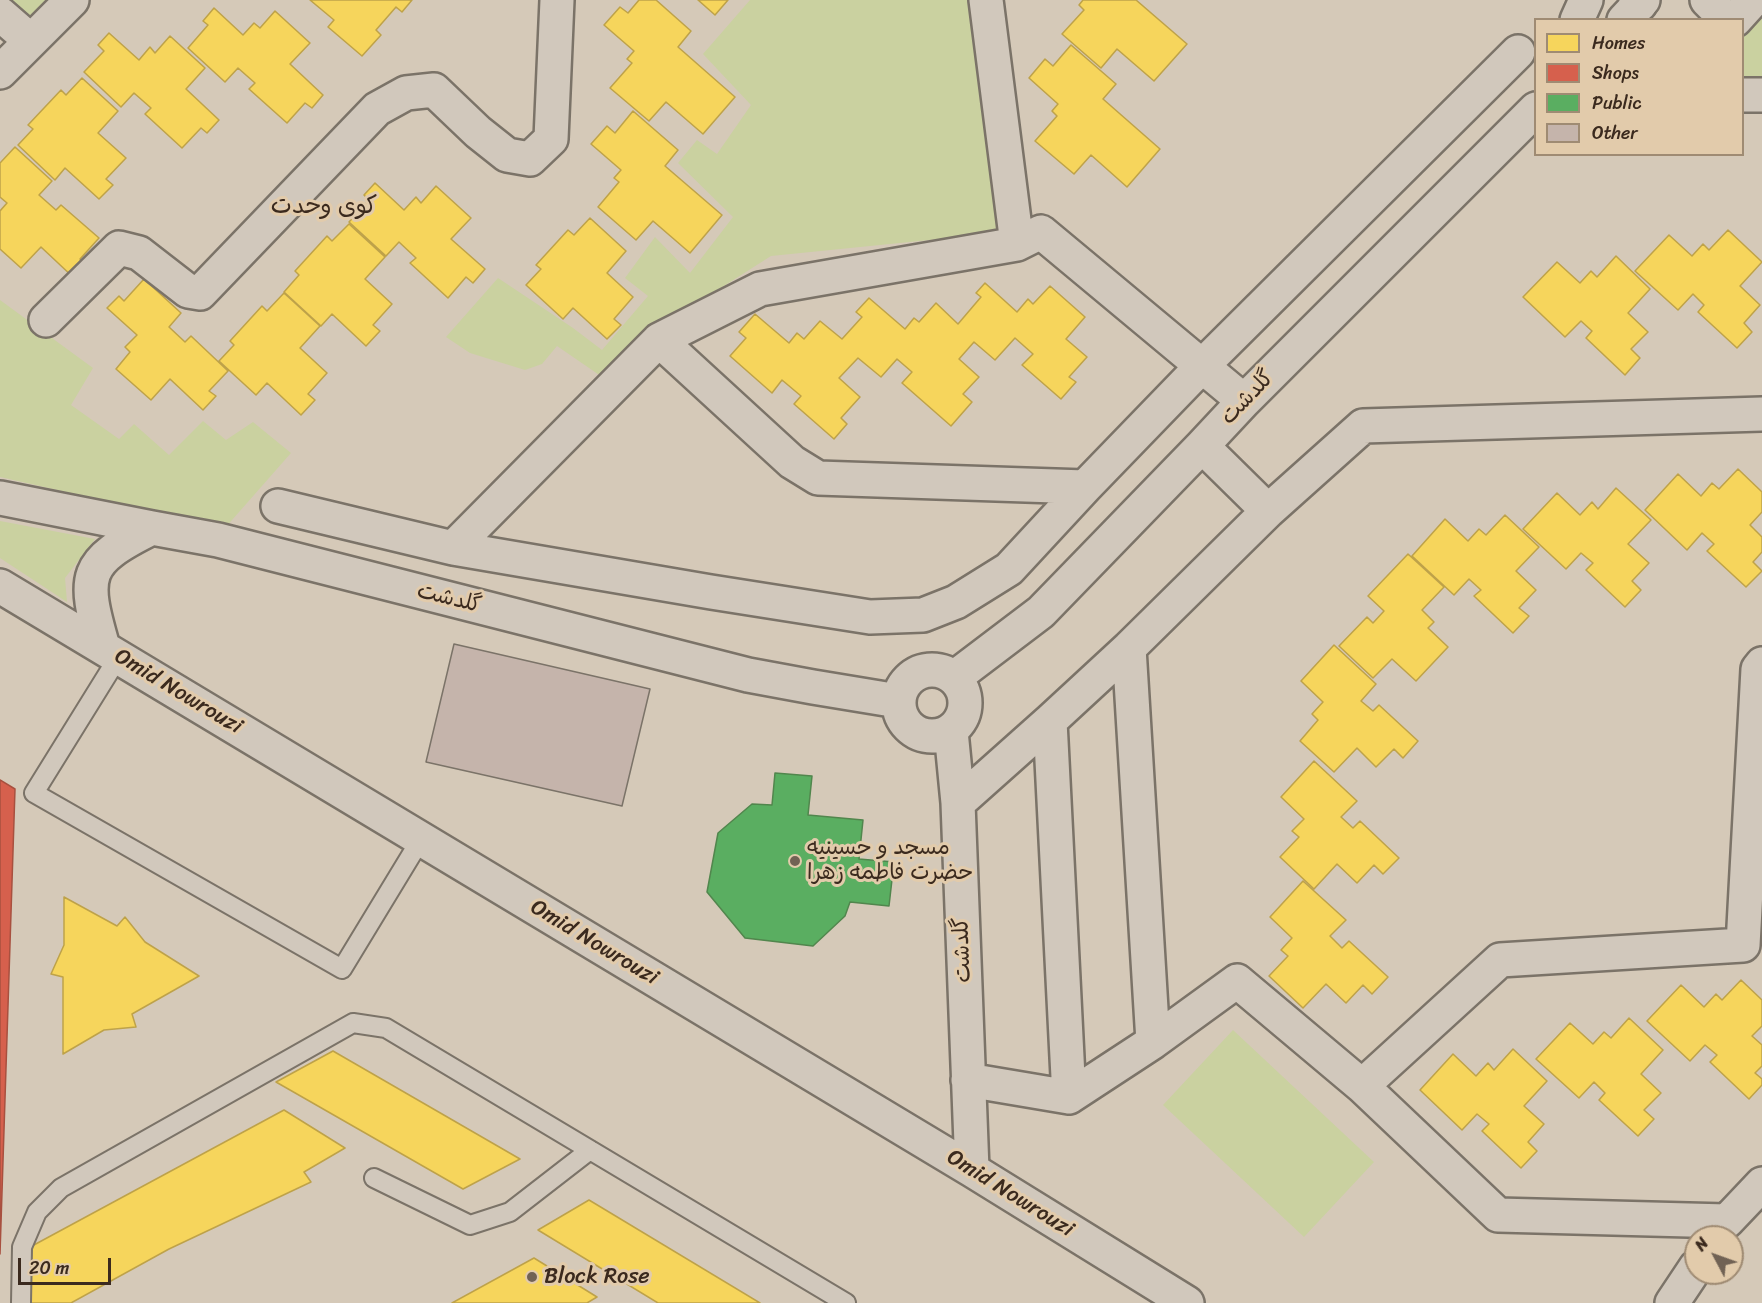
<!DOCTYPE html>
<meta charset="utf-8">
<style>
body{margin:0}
#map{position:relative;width:1762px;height:1303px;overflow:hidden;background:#d5c9b8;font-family:Sriracha,sans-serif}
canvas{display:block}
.legend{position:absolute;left:1534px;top:18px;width:210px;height:138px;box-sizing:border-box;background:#e2cbab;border:2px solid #9f8b73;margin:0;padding:8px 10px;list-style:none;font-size:18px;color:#3b2a1e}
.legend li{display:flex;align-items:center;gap:12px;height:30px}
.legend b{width:30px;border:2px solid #9f8b73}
.north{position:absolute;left:1684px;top:1225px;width:60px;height:60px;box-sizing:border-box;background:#e2cbab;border:2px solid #9f8b73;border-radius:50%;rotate:311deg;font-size:16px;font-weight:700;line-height:24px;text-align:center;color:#3b2a1e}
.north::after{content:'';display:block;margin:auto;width:21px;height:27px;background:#716254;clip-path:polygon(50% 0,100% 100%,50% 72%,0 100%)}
.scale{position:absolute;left:18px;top:1258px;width:93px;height:27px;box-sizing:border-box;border:3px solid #3b2a1e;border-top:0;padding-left:8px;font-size:18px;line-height:21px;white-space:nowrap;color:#3b2a1e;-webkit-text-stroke:4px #e2cbab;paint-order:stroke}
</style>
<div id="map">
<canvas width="1762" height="1303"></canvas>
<ul class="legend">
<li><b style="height:16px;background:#f6d55c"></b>Homes</li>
<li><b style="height:16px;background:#d6604d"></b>Shops</li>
<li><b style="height:16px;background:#5aae61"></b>Public</li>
<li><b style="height:16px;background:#c5b4ab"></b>Other</li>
</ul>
<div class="north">N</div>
<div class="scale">20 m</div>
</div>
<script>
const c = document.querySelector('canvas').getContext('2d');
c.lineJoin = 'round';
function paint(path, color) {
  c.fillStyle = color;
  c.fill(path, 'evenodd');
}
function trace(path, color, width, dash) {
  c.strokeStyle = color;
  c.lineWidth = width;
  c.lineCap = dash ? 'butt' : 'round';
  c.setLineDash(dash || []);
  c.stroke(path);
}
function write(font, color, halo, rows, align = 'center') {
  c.font = font + ' Sriracha,"Playpen Sans Arabic",sans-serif';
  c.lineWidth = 6;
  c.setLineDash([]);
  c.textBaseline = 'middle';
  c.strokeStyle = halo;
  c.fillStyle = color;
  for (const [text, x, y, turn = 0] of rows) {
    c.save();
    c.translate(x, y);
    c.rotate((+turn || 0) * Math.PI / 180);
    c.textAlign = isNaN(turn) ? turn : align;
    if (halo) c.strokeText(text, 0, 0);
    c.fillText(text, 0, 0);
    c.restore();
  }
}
paint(new Path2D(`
 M0,0H58L30,30Z
 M750,0H972L999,233L771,256L661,326L608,381L557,346L542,364L525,370L470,353L446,337L498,278L573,328L602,350L648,296L625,278L655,237L690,273L733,217L678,163L697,140L717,154L751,105L703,54Z
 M1762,5V83L1743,82V27Z
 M0,300L93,368L71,405L119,439L134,424L169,455L203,421L226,440L253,422L291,453L225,528L0,477Z
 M0,521L95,539L65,578L67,602L0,558Z
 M1233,1030L1374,1162L1304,1237L1163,1105Z`), '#cad1a0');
const homes = new Path2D(`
 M310,0H412L402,12L396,7L376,30L381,35L362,56L328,27L334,20Z
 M639,0H656L691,31L678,47L735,97L703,134L666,102L649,121L610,88L632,63L627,59L634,51L604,25L620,7L628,13Z
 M698,0H728L715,15Z
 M1083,0H1136L1187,44L1154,81L1117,49L1101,68L1062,34L1084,10L1079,5Z
 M214,8L243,35L254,23L260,28L275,11L310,43L290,64L323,95L312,108L305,103L287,123L249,89L255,83L238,68L225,82L188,48L208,25L203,21Z
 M109,33L139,60L150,47L155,53L170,36L205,68L186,89L219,120L207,133L201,128L182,148L145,114L151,108L134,93L121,107L84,72L104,51L98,45Z
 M1071,45L1116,84L1103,99L1160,149L1127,187L1091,155L1074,174L1035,141L1057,116L1052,111L1058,104L1029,78L1045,59L1053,66Z
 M82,78L118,111L98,133L126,158L106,179L113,185L99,199L65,168L55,180L18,145L33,129L28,125L61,90L66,95Z
 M633,111L678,150L665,166L722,215L690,253L653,221L636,240L598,207L619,182L614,178L621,170L591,144L607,126L615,133Z
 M15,147L52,181L39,195L56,210L61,205L99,238L80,259L86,265L74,278L41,247L21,268L0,249V211L7,203L0,197V163Z
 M375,183L404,210L416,197L421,203L436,186L471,218L451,239L485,269L473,283L466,277L448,298L410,263L416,258L399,242L386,256L349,222L369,200L364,195Z
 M590,218L626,251L607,273L633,297L614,319L621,325L607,339L573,308L563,319L526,285L541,269L536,265L568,230L574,235Z
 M349,224L385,257L365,279L392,304L373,325L380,331L366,346L332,314L321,326L284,292L299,275L295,271L327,236L332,241Z
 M1728,230L1762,262L1740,286L1760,305L1744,323L1752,332L1737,348L1698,312L1704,305L1693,294L1678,310L1635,271L1669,235L1692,256L1703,244L1709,250Z
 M1616,256L1650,289L1628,313L1648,332L1631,349L1640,358L1625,375L1586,338L1592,331L1581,321L1565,337L1523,297L1557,262L1580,283L1591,271L1597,277Z
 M144,279L181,313L169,327L185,342L191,336L228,371L209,391L216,396L203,410L170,379L151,400L116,369L130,352L125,347L137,335L107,308L119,296L124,301Z
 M985,283L1017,312L1028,299L1033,304L1050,286L1085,317L1066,339L1087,357L1069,377L1076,382L1061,399L1022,365L1033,354L1015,338L995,360L974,342L959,359L979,377L963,394L972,402L951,426L902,383L912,372L897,359L881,377L858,358L839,378L860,397L841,418L847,424L834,439L794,404L801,396L782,380L772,393L730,356L746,338L739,332L755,314L789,343L797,333L804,339L820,321L842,339L862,317L856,312L869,298L905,329L914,318L919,322L936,303L958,324L981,297L976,293Z
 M284,293L320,326L300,348L327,373L308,394L315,400L301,415L267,383L256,395L219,361L234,345L230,341L262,306L267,311Z
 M1738,469L1762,492V512L1750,525L1762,537V552L1753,562L1762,571L1746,587L1707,551L1714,544L1702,533L1687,550L1645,510L1678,474L1701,496L1712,483L1719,489Z
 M1616,488L1651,520L1628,544L1649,563L1632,581L1641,590L1625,607L1586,570L1593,563L1581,553L1566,569L1523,529L1557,493L1580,515L1592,502L1598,509Z
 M1505,515L1539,547L1516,571L1536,590L1519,608L1529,616L1513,633L1474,596L1481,590L1469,579L1454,595L1412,556L1445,519L1468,541L1479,529L1486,535Z
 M1408,554L1444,587L1422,610L1434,622L1428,628L1448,647L1416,681L1392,659L1373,678L1339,646L1367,617L1373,623L1384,611L1368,596Z
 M1334,645L1376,684L1361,701L1373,711L1379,705L1418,741L1403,758L1394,749L1376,767L1357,748L1334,772L1300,741L1318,720L1312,714L1323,702L1301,681Z
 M1314,761L1357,801L1341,817L1353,828L1360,821L1399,858L1383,874L1374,865L1357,883L1337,864L1314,889L1280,857L1299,837L1292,831L1304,819L1281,797Z
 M1303,881L1346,920L1330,936L1342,948L1349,941L1388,977L1372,994L1363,985L1346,1003L1326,984L1303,1008L1269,976L1288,956L1281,950L1292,938L1270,917Z
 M64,897L117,926L125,917L145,942L199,976L132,1014L136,1027L104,1030L63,1054V977L51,974L64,945Z
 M1741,980L1762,1000V1026L1752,1036L1762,1045V1066L1755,1073L1762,1079V1085L1749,1099L1710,1062L1717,1055L1705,1045L1690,1061L1647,1021L1681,985L1704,1007L1716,994L1722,1000Z
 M1629,1018L1663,1050L1641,1074L1661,1093L1644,1110L1654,1119L1638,1136L1599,1100L1605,1093L1594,1082L1579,1098L1536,1059L1570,1023L1593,1044L1604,1032L1611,1038Z
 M1513,1049L1547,1081L1524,1106L1544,1124L1528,1142L1537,1151L1521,1168L1482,1131L1489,1124L1477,1114L1462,1130L1420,1090L1453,1054L1476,1076L1488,1063L1494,1070Z
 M333,1051L520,1159L463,1189L276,1082Z
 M284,1110L345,1148L304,1172L311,1182L169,1249L71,1303H30L32,1246Z
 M589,1200L760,1303H658L538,1230Z
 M534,1258L597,1297L587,1303H452Z`);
paint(homes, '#f6d55c');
trace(homes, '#bea249', 1.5);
const shops = new Path2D(`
 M0,780L15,789L0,1254Z`);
paint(shops, '#d6604d');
trace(shops, '#a8503f', 1.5);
const public = new Path2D(`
 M775,773L812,776L808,815L863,820L859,859L894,862L889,906L850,902L845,916L813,946L745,938L707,892L718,833L752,804L772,805Z`);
paint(public, '#5aae61');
trace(public, '#51864d', 1.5);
const building = new Path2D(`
 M454,644L650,689L622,806L426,762Z`);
paint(building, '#c5b4ab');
trace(building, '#7b7368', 1.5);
const lane = new Path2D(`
 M119,656L34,793L342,969L421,839
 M374,1178L470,1225L510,1212L590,1150
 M21,1303L22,1247L37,1212L61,1188L353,1023L386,1028L846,1303`);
const street = new Path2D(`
 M986,0L1017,244
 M1707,0L1727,20
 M0,14L31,41
 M1577,20L1586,0
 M1624,20L1643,0
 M1735,20L1753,0
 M0,72L72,0
 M1742,95H1762
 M46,320L119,248L139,253L188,291L200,293L377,109L406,93L434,90L478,132L507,155L530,159L551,139L557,0
 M659,340L792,462L818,478L1085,487L1202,366L1518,52
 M1202,446L1268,511
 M1085,487L1009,569L956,602L923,615L870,617L711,592L453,548L659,340L760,289L1017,244L1041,232L1244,401
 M0,498L152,528L218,540L748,675L813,687L898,701
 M278,506L453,548
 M0,586L972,1170L1187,1303
 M103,647C82,575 83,562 152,528
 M1129,648L1153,1042L1069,1097L1050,721L1129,648L1268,511L1363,426L1762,414
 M899 703a33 33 0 1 1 66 0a33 33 0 1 1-66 0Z
 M954,678L1041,612L1202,446L1244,401L1536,109
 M951,731L958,803L972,1170
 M958,803L1050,721
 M1153,1042L1237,981L1362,1086L1498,1215L1727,1221L1762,1184
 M968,1080L1069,1097
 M1362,1086L1500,960L1743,945L1758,669L1762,664
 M1672,1303L1696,1267`);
const secondary = new Path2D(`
 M1636,0L1640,4`);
trace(lane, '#7b7368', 22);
trace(street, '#7b7368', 38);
trace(secondary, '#7b7368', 38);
trace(lane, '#d1c8bc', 18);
trace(street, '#d1c8bc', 33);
trace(secondary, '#d1c8bc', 33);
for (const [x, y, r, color] of [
 [795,861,6,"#716254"],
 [532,1277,6,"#716254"]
]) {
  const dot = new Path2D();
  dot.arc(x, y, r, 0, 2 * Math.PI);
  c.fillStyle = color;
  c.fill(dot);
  trace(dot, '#e2cbab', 2);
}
write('22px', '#3b2a1e', '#e2cbab', [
 ["گلدشت",1248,398,-46],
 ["گلدشت",449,599,14],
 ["Omid Nowrouzi",178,692,31],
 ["Omid Nowrouzi",594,943,31],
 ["گلدشت",963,950,-92],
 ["Omid Nowrouzi",1010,1194,32]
]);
write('22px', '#3b2a1e', '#e2cbab', [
 ["مسجد و حسینیه",807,848],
 ["حضرت فاطمه زهرا",807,873],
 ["Block Rose",544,1277]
], 'left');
write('24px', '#3b2a1e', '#e2cbab', [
 ["کوی وحدت",324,207]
]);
</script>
